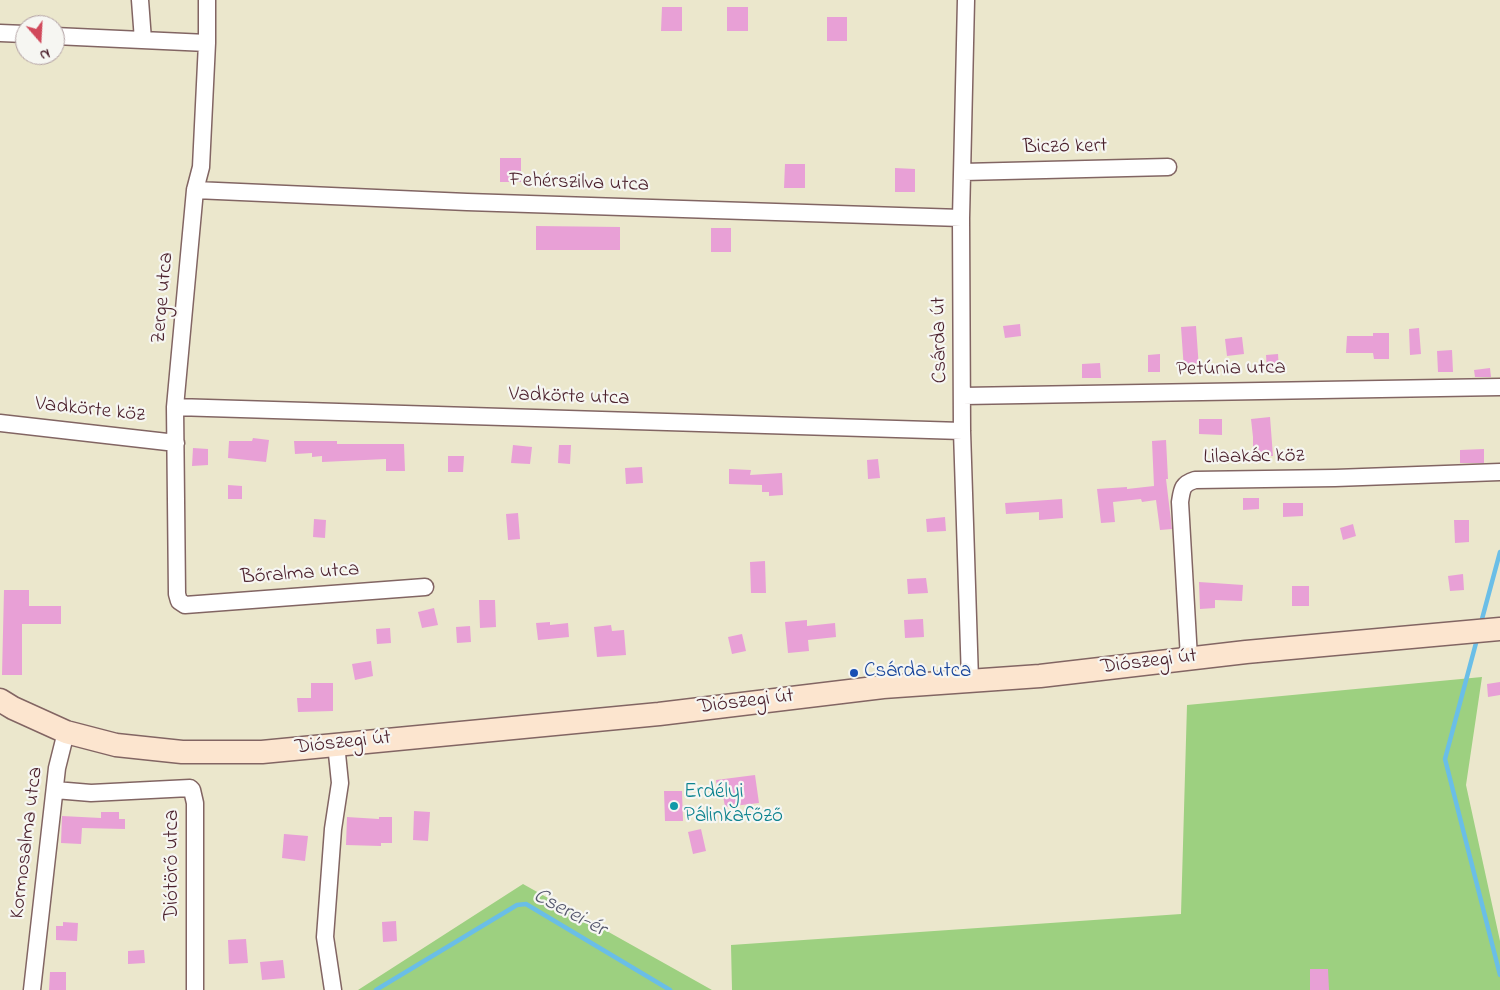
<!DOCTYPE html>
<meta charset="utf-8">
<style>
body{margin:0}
#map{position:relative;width:1500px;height:990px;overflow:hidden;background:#ebe7cc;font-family:"Indie Flower",sans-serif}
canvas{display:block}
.north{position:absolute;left:15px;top:15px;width:50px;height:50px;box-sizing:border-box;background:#f6f6f2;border:1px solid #b1a0a2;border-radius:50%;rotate:161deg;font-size:14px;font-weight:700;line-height:20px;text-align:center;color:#4a1f2b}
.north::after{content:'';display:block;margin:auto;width:18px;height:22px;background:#d1495b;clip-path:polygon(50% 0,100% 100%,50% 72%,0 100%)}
</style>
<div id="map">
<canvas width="1500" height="990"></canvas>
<div class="north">N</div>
</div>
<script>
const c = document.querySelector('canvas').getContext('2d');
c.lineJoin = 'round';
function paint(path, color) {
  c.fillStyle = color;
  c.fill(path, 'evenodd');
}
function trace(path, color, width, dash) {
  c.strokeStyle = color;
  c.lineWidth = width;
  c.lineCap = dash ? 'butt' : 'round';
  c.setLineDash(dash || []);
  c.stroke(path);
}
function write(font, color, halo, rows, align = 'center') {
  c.font = font + ' "Indie Flower",sans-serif';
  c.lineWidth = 4.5;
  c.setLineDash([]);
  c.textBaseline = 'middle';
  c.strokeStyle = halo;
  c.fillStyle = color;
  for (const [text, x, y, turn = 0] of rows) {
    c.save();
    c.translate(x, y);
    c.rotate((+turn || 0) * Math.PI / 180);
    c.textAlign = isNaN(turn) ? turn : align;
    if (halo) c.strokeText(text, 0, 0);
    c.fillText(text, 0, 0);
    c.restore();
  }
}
paint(new Path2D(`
 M1482,677L1466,785L1500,941V990H732L731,945L1181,914L1187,705Z
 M523,884L712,990H358Z`), '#9dd080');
trace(new Path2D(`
 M1482,619L1500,552
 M1476,643L1445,759L1500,975
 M376,990L517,905L526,904L670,990`), '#6abee7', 4.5);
paint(new Path2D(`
 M662,7H682V31H661Z
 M727,7H748V31H727Z
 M827,17H847V41H827Z
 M500,158H521V182H500Z
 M785,164H805V188H784Z
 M895,168L915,169V192H895Z
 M536,226L620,227V250H536Z
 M711,228H731V252H711Z
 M1020,324L1021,336L1005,338L1003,326Z
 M1196,326L1199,369L1184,370L1181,327Z
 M1419,328L1421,354L1410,355L1409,329Z
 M1373,333H1389V359H1374L1373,353H1346L1347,336H1373Z
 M1242,337L1244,354L1227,356L1225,339Z
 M1452,350L1453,372H1438L1437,351Z
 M1160,354V372H1148V355Z
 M1278,354L1279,370L1267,371L1266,355Z
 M1100,363L1101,378H1082V364Z
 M1490,368L1491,377H1475L1474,370Z
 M1270,417L1273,456H1253V437L1251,419Z
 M1199,419H1222V435L1199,434Z
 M253,438L269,440L266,462L228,458L229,441H252Z
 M1166,440L1168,479H1166L1172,529L1160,530L1156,500L1142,502L1141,499L1113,502L1115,522L1101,523L1097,489L1127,487V489L1154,486L1152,441Z
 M294,441H337V444H404L405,471H386V459L322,462V456L312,457V453L295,454Z
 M513,445L532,447L530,464L511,463Z
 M559,445H571L570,464L558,463Z
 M193,448L208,449V465L192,466Z
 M1484,449V463H1460V450Z
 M448,456H464L463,472H448Z
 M878,459L880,478L868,479L867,460Z
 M642,467L643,483L626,484L625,468Z
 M729,469L751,470L750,475L782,473L783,495L769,496V492H762V485L729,484Z
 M228,485L242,486V499H228Z
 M1243,498H1259V509L1243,510Z
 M1062,499L1063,518L1039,520V512L1006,514L1005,503Z
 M1283,503H1303V516L1283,517Z
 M518,513L520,539L508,540L506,514Z
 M945,517L946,531L927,532L926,519Z
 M314,519L326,520L325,538L313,537Z
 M1454,520H1469V542L1455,543Z
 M1353,524L1356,536L1343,540L1340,528Z
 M765,561L766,593H751L750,562Z
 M1463,574L1464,590L1450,591L1448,576Z
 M926,578L928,593L908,594L907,579Z
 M1199,582L1243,585L1242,601L1215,600V608L1200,609Z
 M1292,586H1309V606H1292Z
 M4,590H29V606H61V624H22V675H2Z
 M479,600H495L496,627L480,628Z
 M434,608L438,625L422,628L418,612Z
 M923,619L924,637L905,638L904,620Z
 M807,620V626L835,623L836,637L808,640L809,651L788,653L785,622Z
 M550,622V625L568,623L569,637L538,640L536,623Z
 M611,625L612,631L624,630L626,655L597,657L594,627Z
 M470,626L471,642L457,643L456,627Z
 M390,628L391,643L377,644L376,629Z
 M742,634L746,651L732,654L728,637Z
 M371,661L373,676L355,680L352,664Z
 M1500,682V695L1488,697L1487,684Z
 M311,683H333V711L298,712L297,698H311Z
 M755,775L759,803L725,807L723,795L718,796L716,780Z
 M664,791H682L683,821H665Z
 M414,811L430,812L428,841L413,840Z
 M101,812H119V819H125V829L82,828L81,844L61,843L62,816L101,818Z
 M347,817L379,819V817H392V843H381V846L346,845Z
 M701,829L706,851L693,854L688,832Z
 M284,834L308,836L305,861L282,858Z
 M396,921L397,941L383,942L382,922Z
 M63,922L78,923L77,941L56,940V926H63Z
 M246,939L248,963L229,964L228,940Z
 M144,950L145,963L128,964V951Z
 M283,960L285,978L262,980L260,962Z
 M1310,969H1328L1329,990H1310Z
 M50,972H66V990H49Z`), '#e8a0d6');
const street = new Path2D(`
 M140,0L143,40
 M207,0V43L201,167L195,190L175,407L177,594L179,601L185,605L425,587
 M966,0L961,218L962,431L970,680
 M0,33L25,34
 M55,36L207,43
 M963,172L1168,167
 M195,190L467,202L961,218
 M963,396L1500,387
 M175,407L962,431
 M0,423L176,443
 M1189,658L1180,502C1182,489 1182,484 1195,480L1335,478L1500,472
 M55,790L91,793L190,788L192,790L195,803V990
 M32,990L57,768L66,732
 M333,990L325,937L333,829L340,783L336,744`);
const secondary = new Path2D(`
 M0,700L13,708L66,732L116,745L182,752H262L659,714L883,687L1040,676L1246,652L1500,629`);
trace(street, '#826563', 19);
trace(secondary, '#826563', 25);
trace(street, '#fff', 16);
trace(secondary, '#fce5cf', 22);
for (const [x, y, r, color] of [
 [854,673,5,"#1a4fb4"],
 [674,806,5,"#0f9aa8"]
]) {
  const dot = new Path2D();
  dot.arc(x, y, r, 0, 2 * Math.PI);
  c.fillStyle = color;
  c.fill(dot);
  trace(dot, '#f6f6f2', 2);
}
write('21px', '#4a1f2b', '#f6f6f2', [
 ["Biczó kert",1065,148,-1],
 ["Fehérszilva utca",579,184,2],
 ["Zerge utca",164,298,-85],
 ["Csárda út",941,340,-91],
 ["Petúnia utca",1231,370,-1],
 ["Vadkörte utca",569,398,2],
 ["Vadkörte köz",90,411,6],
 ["Lilaakác köz",1254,458,-1],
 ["Bőralma utca",300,575,-4],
 ["Diószegi út",1149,663,-7],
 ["Diószegi út",746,703,-7],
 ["Diószegi út",343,744,-6],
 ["Kormosalma utca",28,843,-83],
 ["Diótörő utca",174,865,-90]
]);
write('21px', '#164399', '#f6f6f2', [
 ["Csárda utca",864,673]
], 'left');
write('21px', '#0d838f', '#f6f6f2', [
 ["Erdélyi",684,794],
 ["Pálinkafőző",684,818]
], 'left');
write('italic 22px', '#55576d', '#f6f6f2', [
 ["Cserei-ér",569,914,28]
]);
</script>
